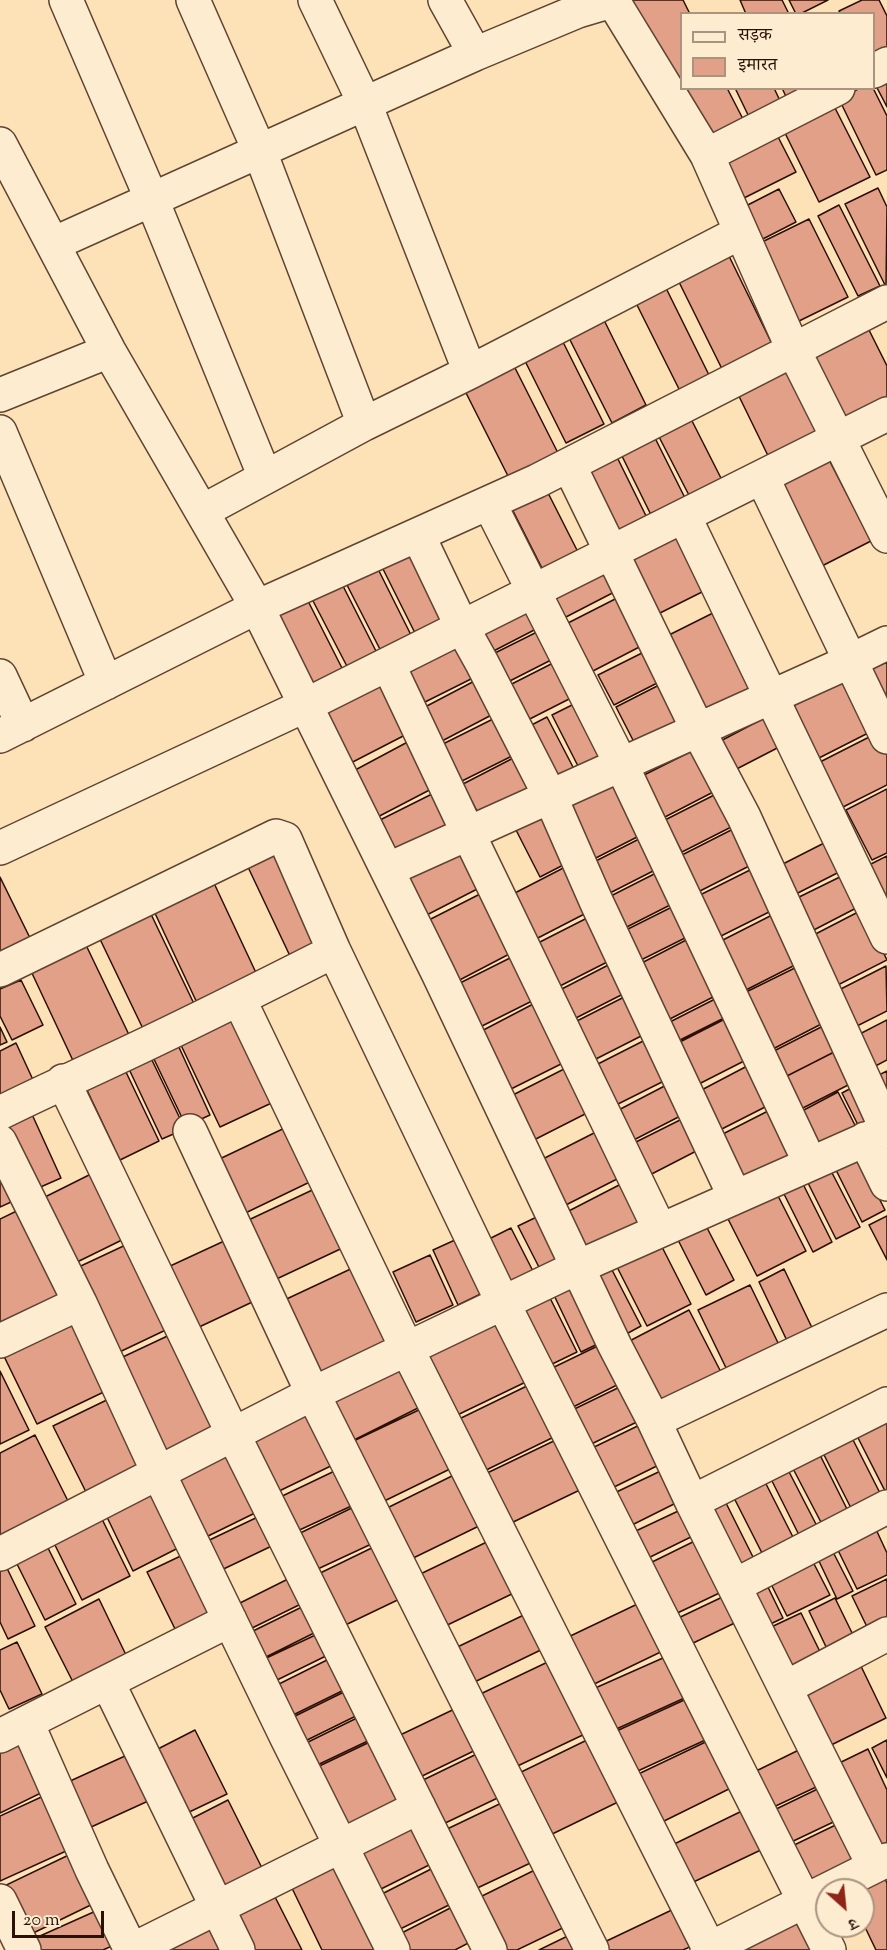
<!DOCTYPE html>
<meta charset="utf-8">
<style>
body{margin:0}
#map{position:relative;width:887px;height:1950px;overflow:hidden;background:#fee2b7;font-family:"Sorts Mill Goudy","Noto Serif Devanagari",serif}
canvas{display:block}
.legend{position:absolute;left:680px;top:12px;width:195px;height:78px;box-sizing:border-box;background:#feecd0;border:2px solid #aa947f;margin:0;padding:8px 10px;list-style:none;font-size:18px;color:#2c0f05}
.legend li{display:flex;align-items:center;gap:12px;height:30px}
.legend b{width:30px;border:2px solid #aa947f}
.north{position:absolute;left:815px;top:1878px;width:60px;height:60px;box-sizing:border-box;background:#feecd0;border:2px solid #aa947f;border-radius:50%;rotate:153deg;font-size:16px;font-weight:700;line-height:24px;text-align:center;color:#2c0f05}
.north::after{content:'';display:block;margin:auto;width:21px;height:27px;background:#8f2418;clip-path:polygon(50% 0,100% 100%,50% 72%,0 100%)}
.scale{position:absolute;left:12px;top:1911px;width:92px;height:27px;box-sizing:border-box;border:3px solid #2c0f05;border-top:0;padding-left:8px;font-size:18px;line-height:21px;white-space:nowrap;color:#2c0f05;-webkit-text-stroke:4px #feecd0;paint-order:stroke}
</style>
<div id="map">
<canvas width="887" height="1950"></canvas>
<ul class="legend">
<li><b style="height:8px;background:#feecd0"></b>सड़क</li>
<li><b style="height:16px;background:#e3a089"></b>इमारत</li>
</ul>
<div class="north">उ</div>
<div class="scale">20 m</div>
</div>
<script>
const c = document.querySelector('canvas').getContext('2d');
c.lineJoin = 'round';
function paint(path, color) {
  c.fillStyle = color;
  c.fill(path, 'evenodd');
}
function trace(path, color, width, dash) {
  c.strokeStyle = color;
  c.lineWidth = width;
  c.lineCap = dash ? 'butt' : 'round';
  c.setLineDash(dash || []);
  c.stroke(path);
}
const building = new Path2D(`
 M632,0H683L690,14H682V87Z
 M740,0H782L789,14H746Z
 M789,0H828L800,14H796Z
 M862,0H879L887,16V51L874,57V14H841L839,11Z
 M887,76V107L874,82Z
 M691,88H727L744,121L707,140L684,92Z
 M735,88H774L782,105L751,121Z
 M782,88H817L789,103Z
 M860,88H873L887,116V170L876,175L839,99Z
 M833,104L870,177L819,202L783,129Z
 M775,131L796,172L738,201L718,160Z
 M878,188L887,207L886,287L845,204Z
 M779,189L796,222L755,243L738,210Z
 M839,205L880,286L858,296L818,216Z
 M809,219L848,297L799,321L760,243Z
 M727,252L775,350L725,375L677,278Z
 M663,282L710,377L680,391L633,297Z
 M600,312L646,405L612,423L565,330Z
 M867,326L887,366V413L852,431L813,353Z
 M559,334L604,424L566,443L521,353Z
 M786,357L829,443L775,470L733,384Z
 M510,358L559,455L510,480L461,383Z
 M688,413L726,488L694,505L655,429Z
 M652,432L690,508L656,525L618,448Z
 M613,449L652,528L615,546L575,467Z
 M825,452L871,541L816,569L771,480Z
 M543,483L582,560L547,578L508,501Z
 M675,528L706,590L648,619L616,558Z
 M416,549L455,625L420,643L382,567Z
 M609,558L624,587L564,618L549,589Z
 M378,569L415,643L385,659L347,585Z
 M342,584L380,659L351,674L312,599Z
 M625,594L649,642L593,671L568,623Z
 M307,599L346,676L310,694L271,618Z
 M526,599L540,627L480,658L465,630Z
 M721,609L759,684L695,717L657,641Z
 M541,630L555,658L498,687L483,659Z
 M463,633L483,673L425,702L405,662Z
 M652,648L667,678L614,705L598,675Z
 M557,661L575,696L516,726L498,691Z
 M887,662V716L864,673Z
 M382,675L411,732L343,767L314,710Z
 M484,676L501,710L442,741L425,707Z
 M852,676L878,728L815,760L789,708Z
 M667,681L686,718L635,744L616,707Z
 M576,703L603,756L579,768L552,715Z
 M503,714L522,751L462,781L443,744Z
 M770,715L785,744L725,775L711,746Z
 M547,717L574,769L546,783L520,731Z
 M881,731L887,742V785L843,807L820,762Z
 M417,737L441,784L368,822L344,776Z
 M700,747L721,788L663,818L642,776Z
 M523,753L540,787L480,817L463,784Z
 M617,782L643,834L586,863L559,812Z
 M442,789L459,824L386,861L368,826Z
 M887,789V853L872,860L846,810Z
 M724,790L741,822L682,852L665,820Z
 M547,814L571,861L540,877L516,830Z
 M743,824L761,860L698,892L680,856Z
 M643,837L659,868L604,896L588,865Z
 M834,838L849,867L790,897L775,868Z
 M465,846L485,885L417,920L397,881Z
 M280,850L323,941L290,956L247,865Z
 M887,856V906L867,866Z
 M573,863L596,908L534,940L511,895Z
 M760,865L781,906L721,936L700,895Z
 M660,871L676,902L615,933L599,902Z
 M848,873L864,904L808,933L791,901Z
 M0,877L31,940L0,955Z
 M213,881L258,977L198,1005L153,909Z
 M486,891L517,950L450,985L419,925Z
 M676,905L691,935L631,965L616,935Z
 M149,910L197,1010L146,1035L98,935Z
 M862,910L887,960L828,990L802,941Z
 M778,912L803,961L742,992L717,943Z
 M595,914L617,957L556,988L534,945Z
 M692,937L721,993L658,1025L630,969Z
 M85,943L132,1041L76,1067L30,969Z
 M516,955L538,998L472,1031L450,988Z
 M618,960L633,989L570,1021L556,992Z
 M805,963L833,1018L769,1051L740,995Z
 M886,966L887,1011L849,1030L831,994Z
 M21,980L43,1025L12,1040L0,1016V989Z
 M634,992L653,1030L590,1062L571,1024Z
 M719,997L728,1016L672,1044L662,1026Z
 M537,1002L567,1061L501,1094L472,1036Z
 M237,1014L278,1100L220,1127L179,1041Z
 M727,1018L748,1059L691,1088L670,1047Z
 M887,1020V1060L866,1071L850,1039Z
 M833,1021L846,1046L781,1079L768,1054Z
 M0,1027L7,1042L0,1045Z
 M653,1036L674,1076L614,1106L594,1066Z
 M16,1043L34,1082L0,1099V1051Z
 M177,1043L210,1115L186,1126L152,1055Z
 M842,1048L858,1080L797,1111L781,1079Z
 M150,1056L185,1129L162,1139L128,1067Z
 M751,1064L771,1104L712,1134L692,1095Z
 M568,1067L591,1111L526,1144L503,1100Z
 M125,1070L159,1141L120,1160L86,1088Z
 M887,1071V1116L869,1080Z
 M676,1080L692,1110L624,1145L609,1115Z
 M859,1084L878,1122L861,1131L842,1093Z
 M838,1092L858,1131L822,1150L802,1111Z
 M30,1110L61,1178L27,1193L0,1124Z
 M770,1110L796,1163L740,1191L713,1139Z
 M690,1115L706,1146L642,1179L626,1147Z
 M291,1125L316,1179L235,1218L209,1164Z
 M596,1132L619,1178L556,1210L533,1164Z
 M0,1151L22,1197L0,1207Z
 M856,1153L885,1210L862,1222L833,1164Z
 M829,1167L860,1227L836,1239L806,1179Z
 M95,1172L128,1237L69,1266L37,1201Z
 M800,1178L832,1242L813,1252L781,1188Z
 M623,1183L644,1223L581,1255L561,1215Z
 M323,1185L351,1244L268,1283L240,1224Z
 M775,1190L806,1251L757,1276L726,1215Z
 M29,1205L74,1295L0,1332V1219Z
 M547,1212L574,1265L545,1279L518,1226Z
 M887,1216V1260L869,1225Z
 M704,1222L734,1280L706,1295L676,1236Z
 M511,1228L537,1279L512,1292L485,1241Z
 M466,1235L491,1289L458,1305L433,1250Z
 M235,1236L263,1297L197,1328L168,1267Z
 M132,1242L172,1327L109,1357L68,1272Z
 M660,1243L691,1304L647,1326L616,1265Z
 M430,1255L453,1305L416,1322L393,1272Z
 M357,1266L394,1345L316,1382L278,1303Z
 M611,1268L641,1326L619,1338L589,1279Z
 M784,1269L815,1334L790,1347L759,1282Z
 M580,1277L610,1338L581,1352L552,1291Z
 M750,1285L781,1349L729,1374L698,1310Z
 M549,1296L577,1352L544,1368L516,1312Z
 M689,1310L724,1378L652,1414L618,1347Z
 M75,1312L110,1389L37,1424L0,1348Z
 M502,1318L532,1379L449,1419L419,1358Z
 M176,1332L224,1434L158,1464L110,1363Z
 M606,1342L625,1381L565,1411L546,1371Z
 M402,1364L422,1406L344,1445L323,1402Z
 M0,1371L29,1430L0,1444Z
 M533,1383L558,1435L480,1473L455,1421Z
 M626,1384L643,1419L581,1449L564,1414Z
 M115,1396L150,1467L89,1498L53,1426Z
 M311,1406L339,1462L273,1494L246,1438Z
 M423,1408L452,1468L372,1507L343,1446Z
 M887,1408V1495L852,1426Z
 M650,1420L669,1460L606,1491L586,1451Z
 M848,1430L883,1499L854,1514L819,1445Z
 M35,1435L72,1509L4,1543L0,1535V1453Z
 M560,1438L584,1488L507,1525L483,1475Z
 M816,1447L850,1515L824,1528L789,1461Z
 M229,1453L259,1511L200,1540L171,1482Z
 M785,1464L819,1530L801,1539L768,1473Z
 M671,1466L686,1498L622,1530L606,1497Z
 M343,1467L360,1502L293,1533L276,1499Z
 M456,1474L481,1525L403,1563L379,1512Z
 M762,1476L795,1541L764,1557L731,1492Z
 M155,1488L184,1545L133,1571L105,1513Z
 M723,1497L754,1559L733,1570L701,1508Z
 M362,1503L380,1540L307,1574L290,1538Z
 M691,1505L703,1531L636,1564L623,1537Z
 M99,1513L130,1576L82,1600L51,1537Z
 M262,1515L276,1544L213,1574L199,1545Z
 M873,1523L887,1553V1575L857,1589L834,1542Z
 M707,1535L732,1587L669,1617L644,1566Z
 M493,1539L518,1591L435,1631L410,1579Z
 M45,1542L76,1604L45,1620L14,1558Z
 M382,1543L408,1595L337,1629L312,1577Z
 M832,1550L853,1591L837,1599L817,1557Z
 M187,1553L218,1615L178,1635L147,1572Z
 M811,1558L830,1595L787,1616L768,1578Z
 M3,1560L35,1626L8,1639L0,1622V1561Z
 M294,1576L307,1601L244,1632L232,1607Z
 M764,1579L783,1618L762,1628L743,1589Z
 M887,1579V1625L870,1633L852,1596Z
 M733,1592L745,1618L685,1647L672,1621Z
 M835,1598L855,1639L828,1651L809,1611Z
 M99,1599L127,1657L74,1684L45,1627Z
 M648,1599L671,1647L588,1687L564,1639Z
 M308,1604L320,1630L260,1660L247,1634Z
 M530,1612L547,1647L462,1688L445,1653Z
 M801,1613L827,1666L792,1682L767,1629Z
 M324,1631L334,1652L271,1683L260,1661Z
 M17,1642L42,1694L9,1709L0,1690V1650Z
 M672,1654L691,1695L612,1731L593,1689Z
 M333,1657L348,1688L289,1717L275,1686Z
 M552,1660L587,1733L507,1771L472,1698Z
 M858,1660L886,1718L821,1750L793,1691Z
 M348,1690L360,1714L297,1745L285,1721Z
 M693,1696L712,1737L629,1775L610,1734Z
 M465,1704L484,1746L416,1779L396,1737Z
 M361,1716L372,1739L311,1768L300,1746Z
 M195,1730L227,1794L183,1815L152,1752Z
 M27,1733L53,1787L0,1813V1747Z
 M714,1738L737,1785L654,1826L630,1778Z
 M374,1740L404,1802L341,1832L311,1770Z
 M587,1740L618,1802L542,1839L511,1777Z
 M887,1740V1778L872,1748Z
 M811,1744L829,1781L765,1811L748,1775Z
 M487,1749L508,1793L439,1826L417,1783Z
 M868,1749L887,1790V1851L874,1857L831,1767Z
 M136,1751L157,1797L78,1833L57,1787Z
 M830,1783L846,1816L785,1845L770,1812Z
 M50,1793L75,1847L0,1881V1816Z
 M512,1798L541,1858L471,1891L443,1831Z
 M228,1800L262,1868L221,1888L187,1821Z
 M746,1809L765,1848L683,1887L664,1849Z
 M848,1819L865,1854L805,1883L788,1848Z
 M414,1821L435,1862L369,1895L348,1854Z
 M77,1851L101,1900L23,1938L0,1888Z
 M339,1858L384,1950H322L289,1882Z
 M439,1865L457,1901L390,1934L372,1899Z
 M545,1865L573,1923L517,1950H503L478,1898Z
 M882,1872L887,1883V1950H876L863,1923V1890Z
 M272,1891L302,1950H242L225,1915Z
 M458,1904L476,1939L455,1950H398L392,1938Z
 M107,1906L123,1941L103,1950H36L31,1940Z
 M676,1908L694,1945L683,1950H598L596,1946Z
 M215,1916L231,1950H144Z
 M806,1918L821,1950H740Z
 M578,1931L588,1950H539Z`);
paint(building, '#e3a089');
trace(building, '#2c0f05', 1.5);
const minor = new Path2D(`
 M66,0L152,200L265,477
 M193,0L260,152L364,424
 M315,0L365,104L470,372
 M445,0L475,54
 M613,1L707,155L793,349L887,536
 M874,71L887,64
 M0,144L109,351L257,607L438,973L615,1346L654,1421L692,1502L874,1866
 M707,155L838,88
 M53,244L475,54L578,11L615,0
 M0,395L109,351
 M0,432L106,683
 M569,465L698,730L744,817L887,1130
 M762,477L887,737
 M489,503L621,764L810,1163
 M203,511L364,424L470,372L741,232
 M684,516L887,937
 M418,535L462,627L482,663L550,796L596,901L735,1197
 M388,664L468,833L660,1230
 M0,676L23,725
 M0,736L257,607L537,481L887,302
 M0,848L306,705L887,414
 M387,870L842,665L887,643
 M0,970L276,836L285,839L334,951L503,1303L829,1950
 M239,999L407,1349L710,1950
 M63,1081L233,1434L490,1950
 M0,1113C36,1095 72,1079 108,1062C184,1027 259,989 334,951
 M190,1131L313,1394L592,1950
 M865,1139L887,1184
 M0,1142L80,1303L158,1472L287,1738L393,1950
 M0,1341L80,1303
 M654,1421L887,1310
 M692,1502L887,1404
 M0,1554L298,1401L578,1267L887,1130
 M734,1586L887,1507
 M108,1683L238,1950
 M785,1688L887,1634
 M27,1723L92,1870L131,1950
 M0,1736L230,1620
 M0,1901L24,1950
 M132,1950L419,1807
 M707,1950L887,1860`);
trace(minor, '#604432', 36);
trace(minor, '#feecd0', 33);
</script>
